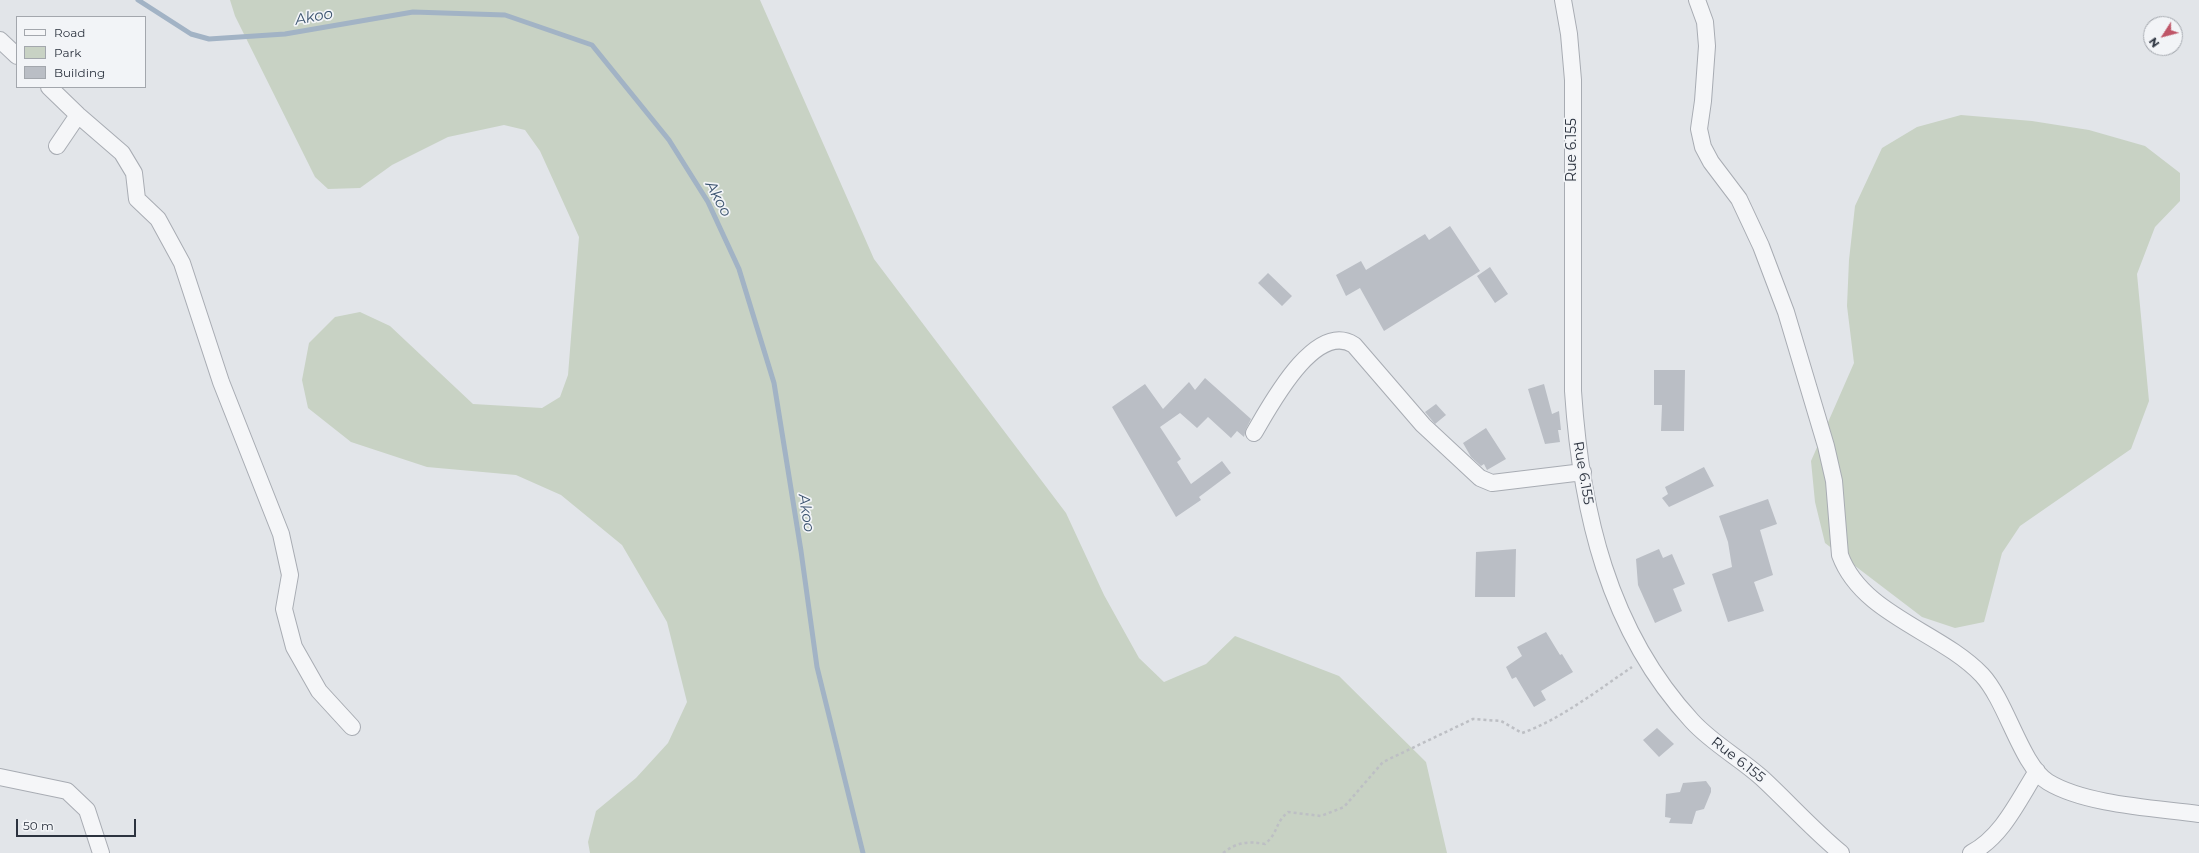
<!DOCTYPE html>
<style>
body{margin:0}
#map{position:relative;width:2199px;height:853px;overflow:hidden;background:#e2e5e9;font-family:Montserrat,sans-serif}
canvas{display:block}
.legend{position:absolute;left:16px;top:16px;width:130px;height:72px;box-sizing:border-box;background:#f2f4f7;border:1px solid #a3a7ad;margin:0;padding:5px 7px;list-style:none;font-size:12px;color:#2c333f}
.legend li{display:flex;align-items:center;gap:8px;height:20px}
.legend b{width:20px;border:1px solid #a3a7ad}
.north{position:absolute;left:2143px;top:16px;width:40px;height:40px;box-sizing:border-box;background:#f2f4f7;border:1px solid #a3a7ad;border-radius:50%;rotate:234deg;font-size:11px;font-weight:700;line-height:16px;text-align:center;color:#2c333f}
.north::after{content:'';display:block;margin:auto;width:14px;height:18px;background:#bf5668;clip-path:polygon(50% 0,100% 100%,50% 72%,0 100%)}
.scale{position:absolute;left:16px;top:819px;width:120px;height:18px;box-sizing:border-box;border:2px solid #2c333f;border-top:0;padding-left:5px;font-size:12px;line-height:14px;white-space:nowrap;color:#2c333f;-webkit-text-stroke:3px #f2f4f7;paint-order:stroke}
</style>
<div id="map">
<canvas width="2199" height="853"></canvas>
<ul class="legend">
<li><b style="height:5px;background:#f5f6f8"></b>Road</li>
<li><b style="height:11px;background:#c8d2c4"></b>Park</li>
<li><b style="height:11px;background:#babec5"></b>Building</li>
</ul>
<div class="north">N</div>
<div class="scale">50 m</div>
</div>
<script>
const c = document.querySelector('canvas').getContext('2d');
c.lineJoin = 'round';
function paint(path, color) {
  c.fillStyle = color;
  c.fill(path, 'evenodd');
}
function trace(path, color, width, dash) {
  c.strokeStyle = color;
  c.lineWidth = width;
  c.lineCap = dash ? 'butt' : 'round';
  c.setLineDash(dash || []);
  c.stroke(path);
}
function write(font, color, halo, rows, align = 'center') {
  c.font = font + ' Montserrat,sans-serif';
  c.lineWidth = 3.5;
  c.setLineDash([]);
  c.textBaseline = 'middle';
  c.strokeStyle = halo;
  c.fillStyle = color;
  for (const [text, x, y, turn = 0] of rows) {
    c.save();
    c.translate(x, y);
    c.rotate((+turn || 0) * Math.PI / 180);
    c.textAlign = isNaN(turn) ? turn : align;
    if (halo) c.strokeText(text, 0, 0);
    c.fillText(text, 0, 0);
    c.restore();
  }
}
paint(new Path2D(`
 M230,0H760L874,259L1066,513L1104,595L1139,658L1164,682L1206,664L1235,636L1339,676L1426,762L1447,853H590L588,842L596,811L636,778L668,743L687,702L667,622L622,545L561,495L516,475L427,467L351,442L308,408L302,380L309,343L335,317L360,312L390,326L473,404L542,408L560,397L568,375L579,237L540,151L525,130L504,125L448,137L392,165L360,188L328,189L315,177L235,16Z
 M1961,115L2032,121L2089,130L2145,146L2180,173V201L2155,227L2137,274L2149,401L2131,449L2020,526L2002,553L1984,622L1955,628L1922,617L1825,543L1815,502L1811,461L1854,363L1847,306L1849,260L1855,206L1882,148L1917,127Z`), '#c8d2c4');
trace(new Path2D(`
 M138,0L191,34L209,39L285,34L413,12L505,15L592,45L669,140L708,202L739,269L774,383L801,551L817,667L863,853`), '#a2b3c5', 5);
paint(new Path2D(`
 M1450,226L1480,271L1384,331L1360,288L1346,296L1336,275L1361,261L1366,270L1425,234L1429,240Z
 M1490,267L1508,294L1495,303L1477,276Z
 M1268,273L1292,296L1282,306L1258,283Z
 M1654,370H1685L1684,431H1661L1662,405H1654Z
 M1205,378L1251,419L1246,429L1244,437L1237,431L1231,438L1208,417L1197,428L1180,413L1160,427L1181,459L1177,462L1191,484L1222,461L1231,473L1199,497L1201,500L1176,517L1112,407L1145,384L1163,409L1189,382L1195,390Z
 M1544,384L1552,414L1559,411L1561,430H1558L1560,442L1545,444L1528,389Z
 M1436,404L1446,415L1435,424L1425,412Z
 M1486,428L1506,459L1487,470L1484,464L1481,466L1471,457L1463,443Z
 M1704,467L1714,486L1669,507L1662,498L1668,494L1665,487Z
 M1768,499L1777,524L1760,530L1773,575L1754,582L1764,611L1728,622L1712,574L1732,567L1728,542L1719,516Z
 M1516,549L1515,597H1475L1476,552Z
 M1659,549L1663,558L1672,554L1685,584L1673,589L1682,611L1655,623L1638,585L1636,559Z
 M1546,632L1560,655L1562,654L1573,672L1541,691L1546,700L1534,707L1516,677L1512,679L1506,667L1522,656L1517,647Z
 M1657,728L1674,744L1659,757L1643,740Z
 M1706,781L1711,788V792L1704,809L1696,811L1692,824L1669,823L1671,818L1665,817L1666,794L1680,792L1683,783Z`), '#babec5');
const minor = new Path2D(`
 M1563,0L1569,34L1573,80V391C1581,511 1608,630 1692,721C1713,744 1740,758 1762,778C1789,803 1813,830 1841,853
 M1697,0L1705,22L1707,46L1703,101L1699,129L1703,147L1711,162L1739,199L1761,246L1786,312L1826,446L1834,481L1840,555C1862,615 1940,631 1982,675C2007,702 2021,765 2048,782C2086,805 2155,808 2199,814
 M0,40L17,56
 M49,87L78,115L122,153L134,173L137,199L158,219L182,263L221,382L281,534L290,575L284,609L294,647L319,691L352,727
 M57,146L78,115
 M1254,433C1270,406 1315,320 1354,345L1423,425L1480,478L1492,483L1583,472
 M0,777L67,791L87,810L101,853
 M1971,853C2002,837 2018,801 2037,771`);
trace(minor, '#a8acb3', 18);
trace(new Path2D(`
 M1223,853C1237,842 1248,841 1265,844C1279,832 1274,824 1288,812L1321,816L1344,807L1383,762L1473,719L1501,721L1522,733C1558,721 1601,688 1632,667`), '#bdbfc4', 2.5, [3, 3]);
trace(minor, '#f5f6f8', 16);
write('14px', '#2c333f', '#f2f4f7', [
 ["Rue 6.155",1572,150,-90],
 ["Rue 6.155",1583,473,80],
 ["Rue 6.155",1738,760,38]
]);
write('italic 15px', '#3b536f', '#f2f4f7', [
 ["Akoo",314,17,-10],
 ["Akoo",718,199,62],
 ["Akoo",806,513,81]
]);
</script>
